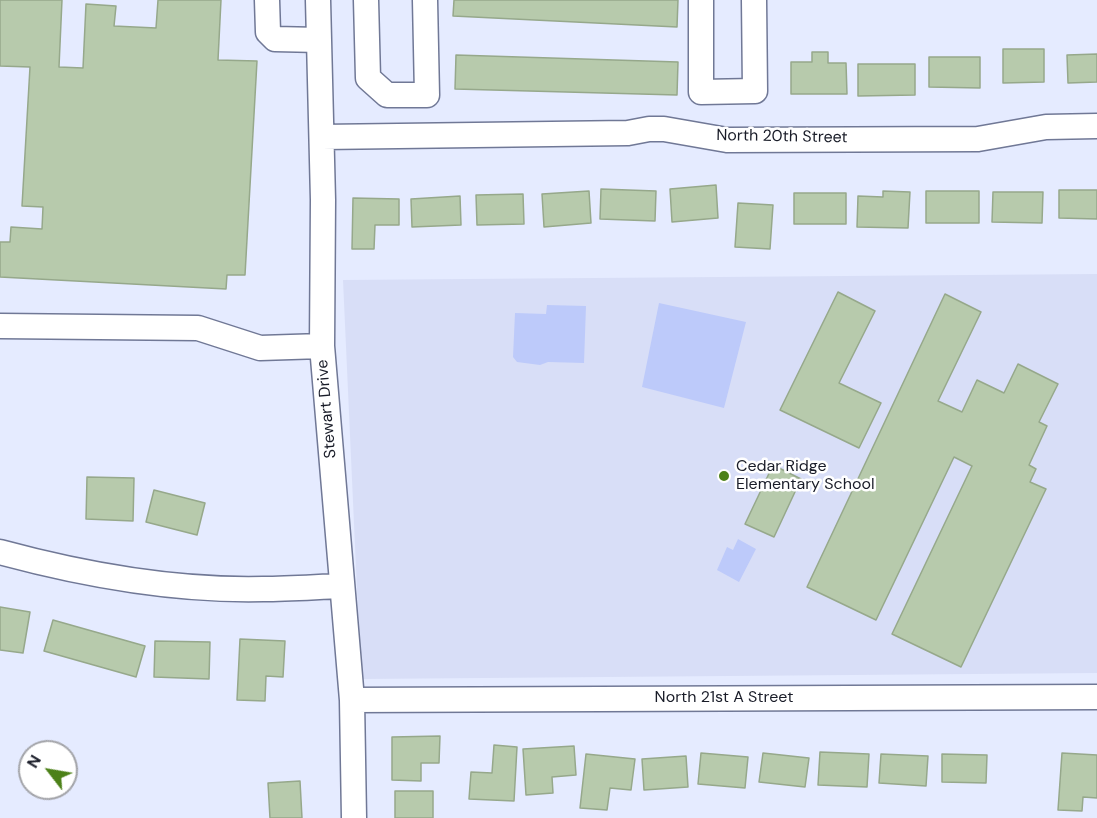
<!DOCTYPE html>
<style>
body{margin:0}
#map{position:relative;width:1097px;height:818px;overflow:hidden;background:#e5ebff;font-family:"DM Sans",sans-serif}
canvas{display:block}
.north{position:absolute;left:18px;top:740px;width:60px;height:60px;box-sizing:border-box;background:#fff;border:2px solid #a3a4a9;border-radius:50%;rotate:301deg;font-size:16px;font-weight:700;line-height:24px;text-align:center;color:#191c28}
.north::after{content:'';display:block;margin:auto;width:21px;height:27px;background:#4c8118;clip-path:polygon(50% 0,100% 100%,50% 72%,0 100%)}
</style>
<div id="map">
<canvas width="1097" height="818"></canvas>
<div class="north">N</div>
</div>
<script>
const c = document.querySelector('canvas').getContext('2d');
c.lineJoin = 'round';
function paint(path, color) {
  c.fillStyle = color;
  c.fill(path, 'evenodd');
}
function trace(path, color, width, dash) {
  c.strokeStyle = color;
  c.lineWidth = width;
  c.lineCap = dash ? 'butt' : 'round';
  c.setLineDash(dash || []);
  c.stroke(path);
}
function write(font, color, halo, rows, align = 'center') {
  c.font = font + ' "DM Sans",sans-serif';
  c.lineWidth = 5;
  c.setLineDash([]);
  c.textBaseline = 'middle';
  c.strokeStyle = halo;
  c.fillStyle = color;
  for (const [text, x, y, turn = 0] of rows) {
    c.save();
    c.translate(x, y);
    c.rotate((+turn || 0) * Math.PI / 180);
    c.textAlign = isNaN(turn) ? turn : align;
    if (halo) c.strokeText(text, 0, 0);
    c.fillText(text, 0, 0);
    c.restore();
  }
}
paint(new Path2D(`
 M1097,274V673L361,679L343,280Z`), '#d8def7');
paint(new Path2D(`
 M659,303L746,322L724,408L642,387Z
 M547,305L586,306L584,363L548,362L540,365L517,362L513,357L515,313L546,314Z
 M738,539L756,549L739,582L717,570L727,547L733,550Z`), '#bdcafa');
const building = new Path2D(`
 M0,0H62L59,67L83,68L86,4L116,6L114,26L156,28L158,0H221L218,60L257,61L245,275H227L226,289L0,277V242H10L11,227L42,229L43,207L22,206L30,67L0,66Z
 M454,0H678L677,27L453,16Z
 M1003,49H1044V82L1003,83Z
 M812,52H828V63H846L847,94H791V62H812Z
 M1097,54V82L1068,83L1067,55Z
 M456,55L678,62L677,95L455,89Z
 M929,57H980V88L929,87Z
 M858,64H915V95L858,96Z
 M716,185L718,218L672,222L670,189Z
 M601,189L656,191L655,221L600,219Z
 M1059,190H1097V219L1059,218Z
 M589,191L591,223L544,227L542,194Z
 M883,191L910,192L908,228L857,227L858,196L883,197Z
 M926,191H979V223H926Z
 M993,192H1043L1042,223L992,222Z
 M794,193H846V224H794Z
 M523,194L524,224L477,225L476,195Z
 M460,196L461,225L412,227L411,199Z
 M353,198L399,199V225H375L374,249H352Z
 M738,203L773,205L770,249L735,247Z
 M838,292L875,311L839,383L881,403L859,448L780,410Z
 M945,294L981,312L938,401L962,412L977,380L1004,393L1018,364L1058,384L1039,422L1047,426L1029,465L1036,469L1030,482L1046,489L961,667L892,634L972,466L954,457L876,620L807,587Z
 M773,465L801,479L774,537L745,524Z
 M87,477L134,478L133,521L86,519Z
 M154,490L205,503L197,535L146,522Z
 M0,607L30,612L23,653L0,650Z
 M53,620L145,646L136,677L44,651Z
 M240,639L285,641L283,677L266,676L265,701L237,700Z
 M155,641L210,642L209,679L154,677Z
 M440,736L439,763H421V781L392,780V737Z
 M494,745L517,747L514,801L469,799L471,772L492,773Z
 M574,746L576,775L552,777L553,793L526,795L523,749Z
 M820,752L869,754L867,787L818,785Z
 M701,753L748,757L745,788L698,784Z
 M763,753L809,758L805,787L759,782Z
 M1062,753L1097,755V798L1083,797L1082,811L1058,810Z
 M586,754L635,759L631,790L610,788L607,810L580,808Z
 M881,754L928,756L926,786L879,783Z
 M942,754L987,755L986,783L942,782Z
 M686,756L688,787L644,790L642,759Z
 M300,781L302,818H270L268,783Z
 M395,791H433V818H395Z`);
paint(building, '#b7caac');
trace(building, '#96a88b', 1.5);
const minor = new Path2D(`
 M267,0L268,32L275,39L319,40
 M318,0L323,200L322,346L352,700L354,818
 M366,0L368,78L387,95H427L425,0
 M701,0V92L755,91L754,0
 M322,137L628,133L649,129H664L727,140L978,139L1046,127L1097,126
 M0,326L198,328L260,348L322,346
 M0,552C85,575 174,591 263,589C289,589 315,587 341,586
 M352,700L1097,697`);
trace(minor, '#707896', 27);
trace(minor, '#fff', 24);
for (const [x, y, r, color] of [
 [724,476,6,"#4c8118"]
]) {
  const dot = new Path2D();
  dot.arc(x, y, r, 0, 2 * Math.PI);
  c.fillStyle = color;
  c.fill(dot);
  trace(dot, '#fff', 2);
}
write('16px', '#191c28', '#fff', [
 ["North 20th Street",782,137,1],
 ["Stewart Drive",327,409,-95],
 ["North 21st A Street",724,698]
]);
write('16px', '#191c28', '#fff', [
 ["Cedar Ridge",736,467],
 ["Elementary School",736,485]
], 'left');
</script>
